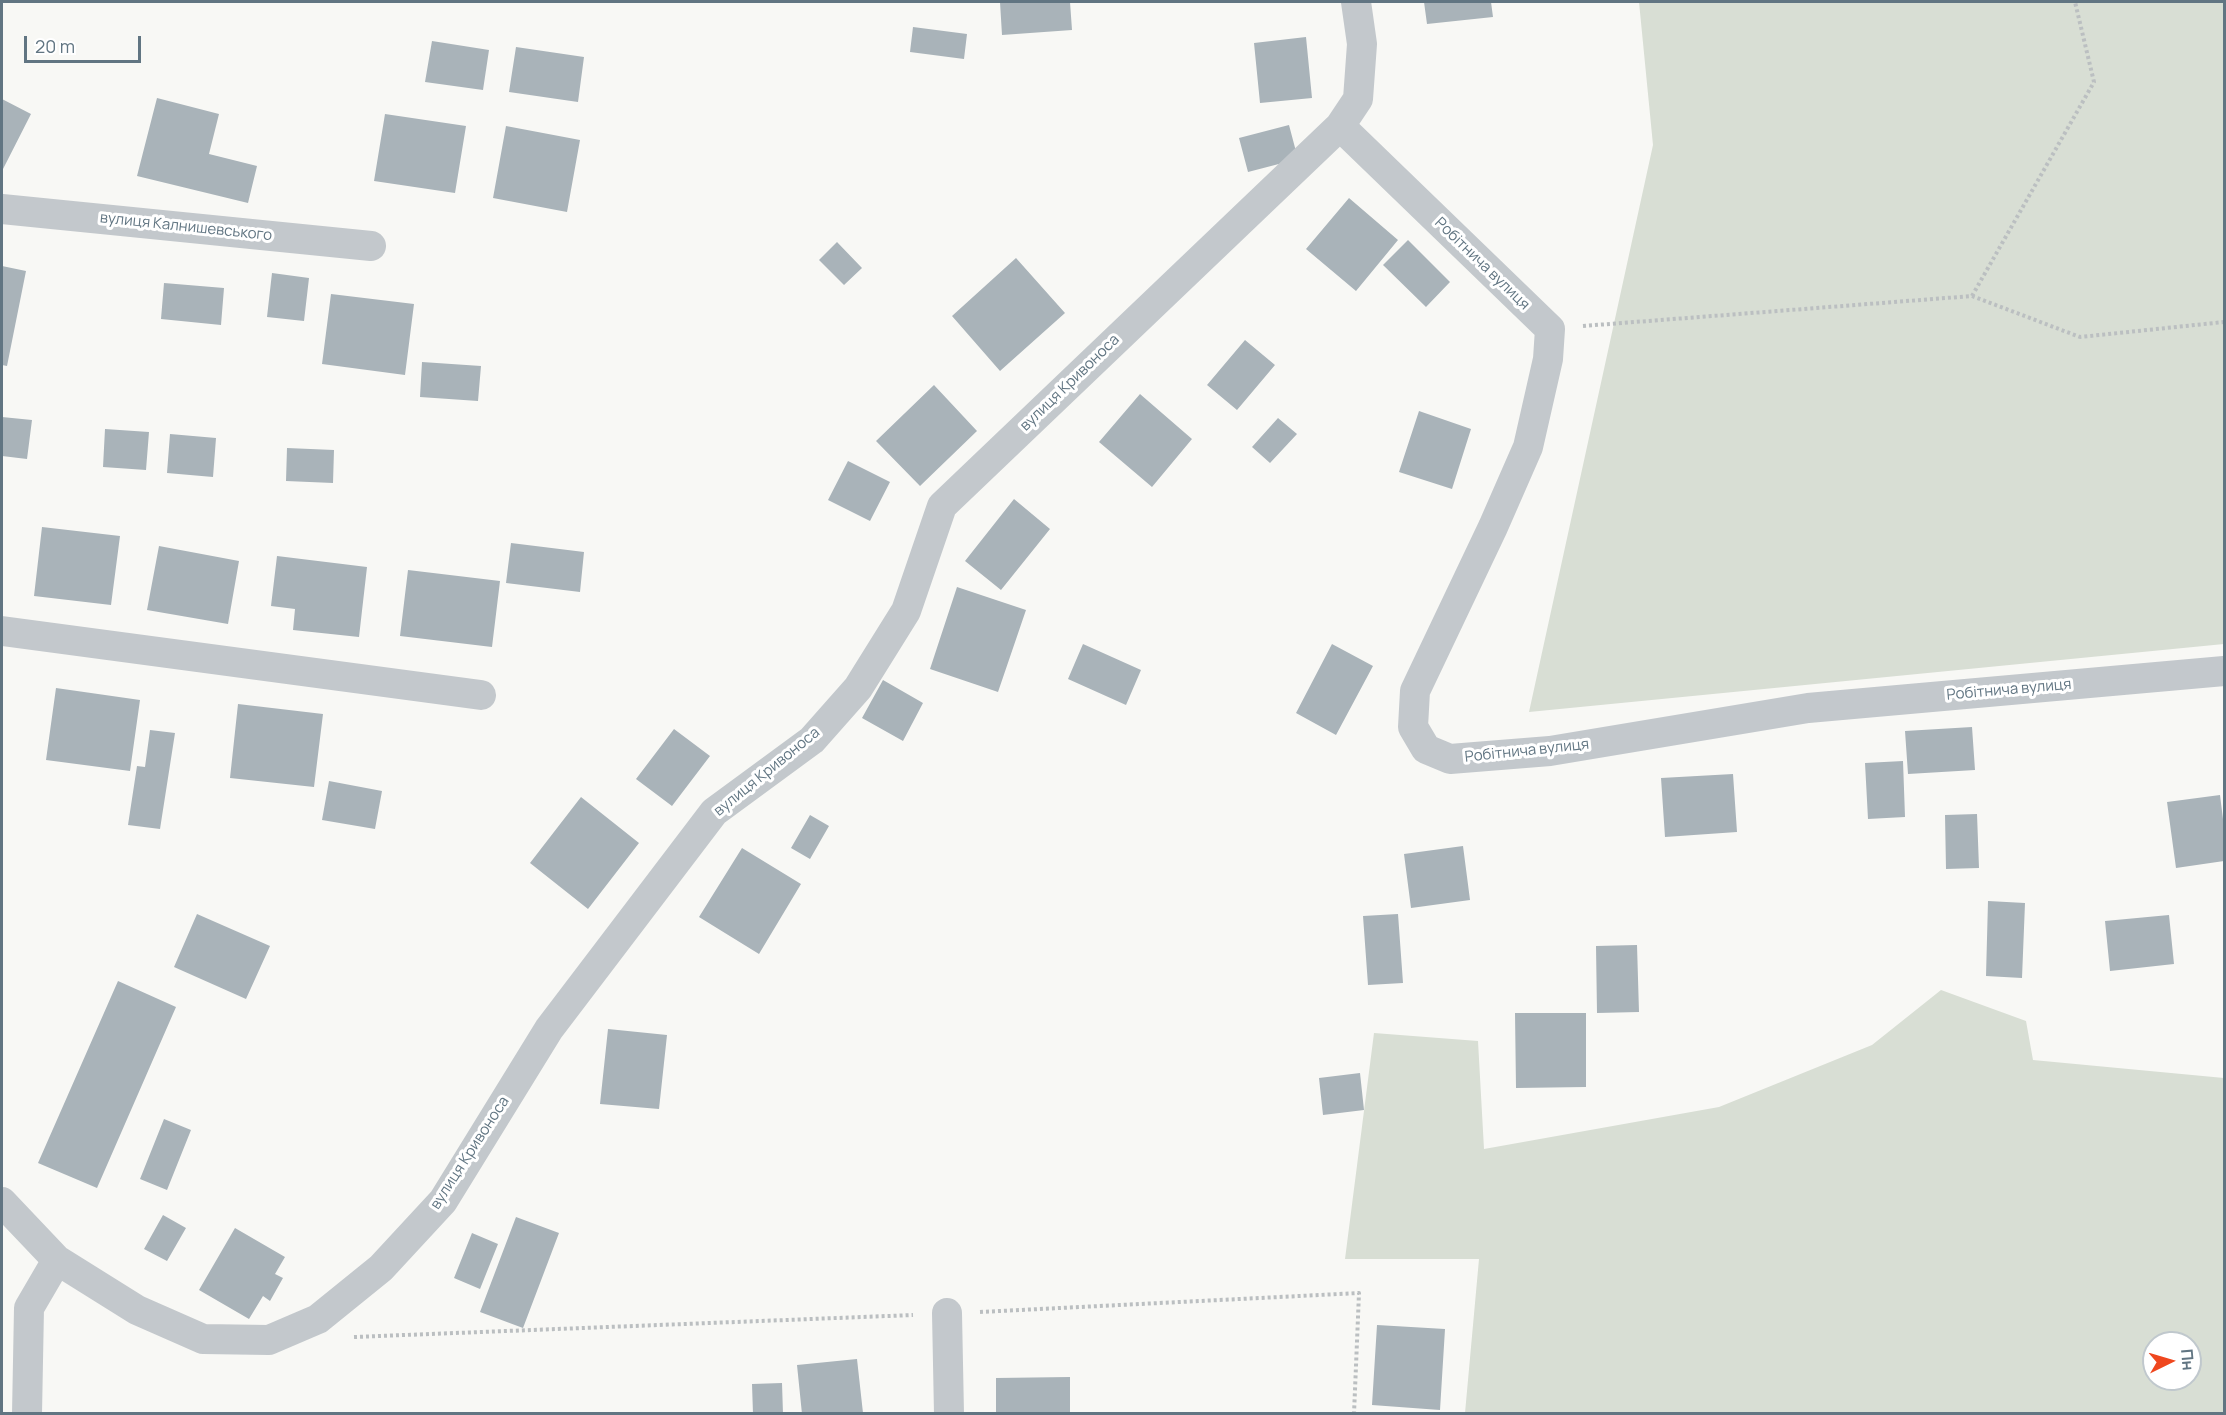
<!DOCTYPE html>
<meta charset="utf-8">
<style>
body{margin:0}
#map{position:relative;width:2226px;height:1415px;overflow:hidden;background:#f8f8f5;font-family:Manrope,sans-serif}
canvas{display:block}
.frame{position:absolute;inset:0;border:3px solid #617582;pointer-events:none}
.north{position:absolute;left:2142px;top:1331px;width:60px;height:60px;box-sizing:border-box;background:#fff;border:2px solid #c0c8cd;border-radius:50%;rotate:85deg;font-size:16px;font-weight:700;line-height:24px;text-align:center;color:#617582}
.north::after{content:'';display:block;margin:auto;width:21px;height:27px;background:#ef471e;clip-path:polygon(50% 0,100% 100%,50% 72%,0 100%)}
.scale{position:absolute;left:24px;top:36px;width:117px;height:27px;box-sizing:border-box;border:3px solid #617582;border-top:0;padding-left:8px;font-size:18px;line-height:21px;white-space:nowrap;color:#617582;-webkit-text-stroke:4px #fff;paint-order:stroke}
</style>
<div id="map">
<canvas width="2226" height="1415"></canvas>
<div class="frame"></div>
<div class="north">Пн</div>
<div class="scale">20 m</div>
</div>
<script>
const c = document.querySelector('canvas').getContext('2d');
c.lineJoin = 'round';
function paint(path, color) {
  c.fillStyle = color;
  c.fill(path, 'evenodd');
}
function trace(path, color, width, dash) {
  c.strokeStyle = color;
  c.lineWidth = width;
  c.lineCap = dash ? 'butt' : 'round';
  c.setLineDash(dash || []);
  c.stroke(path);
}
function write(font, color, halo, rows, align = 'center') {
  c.font = font + ' Manrope,sans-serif';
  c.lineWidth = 6;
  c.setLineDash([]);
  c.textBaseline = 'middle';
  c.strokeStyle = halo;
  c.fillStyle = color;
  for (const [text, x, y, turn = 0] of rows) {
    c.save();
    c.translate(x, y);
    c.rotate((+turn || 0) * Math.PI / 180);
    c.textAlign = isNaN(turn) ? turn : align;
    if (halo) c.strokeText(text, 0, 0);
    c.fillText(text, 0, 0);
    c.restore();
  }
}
paint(new Path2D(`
 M1639,2H2224V644L1529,712L1653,145Z
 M1941,990L2026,1021L2033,1060L2224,1078V1413H1465L1479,1259H1345L1374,1033L1478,1041L1484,1149L1719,1107L1872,1045ZM2154,1343H2190V1379H2154Z`), '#d8ded4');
paint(new Path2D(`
 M1000,2H1070L1072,30L1002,35Z
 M1424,2H1491L1493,17L1427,24Z
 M913,27L967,34L964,59L910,52Z
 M1306,37L1312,98L1260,103L1254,43Z
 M432,41L489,50L483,90L425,82Z
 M516,47L584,57L578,102L509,92Z
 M157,98L219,114L209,154L257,166L248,203L137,176Z
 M2,99L31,114L2,171Z
 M385,114L466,126L455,193L374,181Z
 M1289,125L1298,159L1248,172L1239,138Z
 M506,126L580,140L567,212L493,198Z
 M1349,198L1398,240L1356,291L1306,249Z
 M1408,240L1450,282L1426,307L1383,265Z
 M837,242L862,268L844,285L819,260Z
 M1016,258L1065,313L1000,371L952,316Z
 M2,266L26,271L7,366L2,365Z
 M272,273L309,278L304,321L267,317Z
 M164,283L224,288L221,325L161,319Z
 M331,294L414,304L405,375L322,364Z
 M1245,340L1275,365L1237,410L1207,385Z
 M422,362L481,366L478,401L420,397Z
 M934,385L977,431L920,486L876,441Z
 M1140,394L1192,439L1152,487L1099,442Z
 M1419,411L1471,429L1452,489L1399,472Z
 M2,417L32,420L27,459L2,456Z
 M1278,418L1297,434L1270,463L1252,447Z
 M105,429L149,432L146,470L103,467Z
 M170,434L216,438L213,477L167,473Z
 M287,448L334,450L333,483L286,481Z
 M848,461L890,482L870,521L828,500Z
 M1014,499L1050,529L1001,590L965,561Z
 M42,527L120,536L111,605L34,596Z
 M511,543L584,552L580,592L506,583Z
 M159,546L239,561L228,624L147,610Z
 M277,556L367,567L359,637L293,630L295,609L271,606Z
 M408,570L500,581L492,647L400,636Z
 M957,587L1026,610L998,692L930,669Z
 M1083,644L1141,670L1126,705L1068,679Z
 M1332,644L1373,666L1336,735L1296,713Z
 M883,680L923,703L903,741L862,718Z
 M56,688L140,700L130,771L46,760Z
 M238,704L323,714L314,787L230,778Z
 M1972,727L1975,770L1908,774L1905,731Z
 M674,729L710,756L672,806L636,779Z
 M150,730L175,733L160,829L128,825L137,766L145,767Z
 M1903,761L1905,817L1868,819L1865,763Z
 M1733,774L1737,832L1665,837L1661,778Z
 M329,781L382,791L375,829L322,820Z
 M2220,795L2224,827V861L2176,868L2167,802Z
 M581,797L639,843L588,909L530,863Z
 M1977,814L1979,868L1946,869L1945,815Z
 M810,815L829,826L810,859L791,848Z
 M1463,846L1470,900L1411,908L1404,854Z
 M742,848L801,884L759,954L699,917Z
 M1988,901L2025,903L2022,978L1986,976Z
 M197,914L270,946L246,999L174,967Z
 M1398,914L1403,983L1368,985L1363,916Z
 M2169,915L2174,964L2110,971L2105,921Z
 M1637,945L1639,1012L1597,1013L1596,946Z
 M118,981L176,1007L97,1188L38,1163Z
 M1515,1013H1586V1087L1516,1088Z
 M608,1029L667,1035L659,1109L600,1104Z
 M1360,1073L1364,1110L1323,1115L1319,1078Z
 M164,1119L191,1130L167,1190L140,1179Z
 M163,1215L186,1228L167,1261L144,1249Z
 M516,1217L559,1233L523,1328L480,1312Z
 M235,1228L285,1257L275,1274L283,1278L270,1301L263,1296L249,1319L199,1290Z
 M472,1233L498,1244L480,1289L454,1278Z
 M1377,1325L1445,1329L1440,1410L1372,1405Z
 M857,1359L863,1413L802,1414L797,1365Z
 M1070,1377V1414H996V1378Z
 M782,1383L783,1414H753L752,1384Z`), '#a9b3b9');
trace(new Path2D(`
 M1972,296L2094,82L2075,2
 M1583,326L1972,296L2080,337L2224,322
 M980,1312L1359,1293L1354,1414
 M354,1337L913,1315`), '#bbbfc1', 4, [3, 3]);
trace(new Path2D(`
 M1340,126L1550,329L1548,359L1528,447L1493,527L1415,691L1413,727L1426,749L1450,759L1550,751L1808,708L2224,671
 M2,209L371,246
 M2,631L481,695
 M2,1202L57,1260L137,1310L203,1339L269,1340L318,1319L381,1268L443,1201L549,1029L714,812L812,740L858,688L906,611L942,506L1340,126L1358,99L1362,44L1356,2
 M947,1313L949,1414
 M27,1414L29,1308L57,1260`), '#c3c8cc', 30);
write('15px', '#617582', '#fff', [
 ["вулиця Калнишевського",186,227,6],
 ["Робітнича вулиця",1482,264,44],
 ["вулиця Кривоноса",1070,383,-44],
 ["Робітнича вулиця",2009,690,-5],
 ["Робітнича вулиця",1527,751,-6],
 ["вулиця Кривоноса",767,772,-39],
 ["вулиця Кривоноса",470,1153,-57]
]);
</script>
